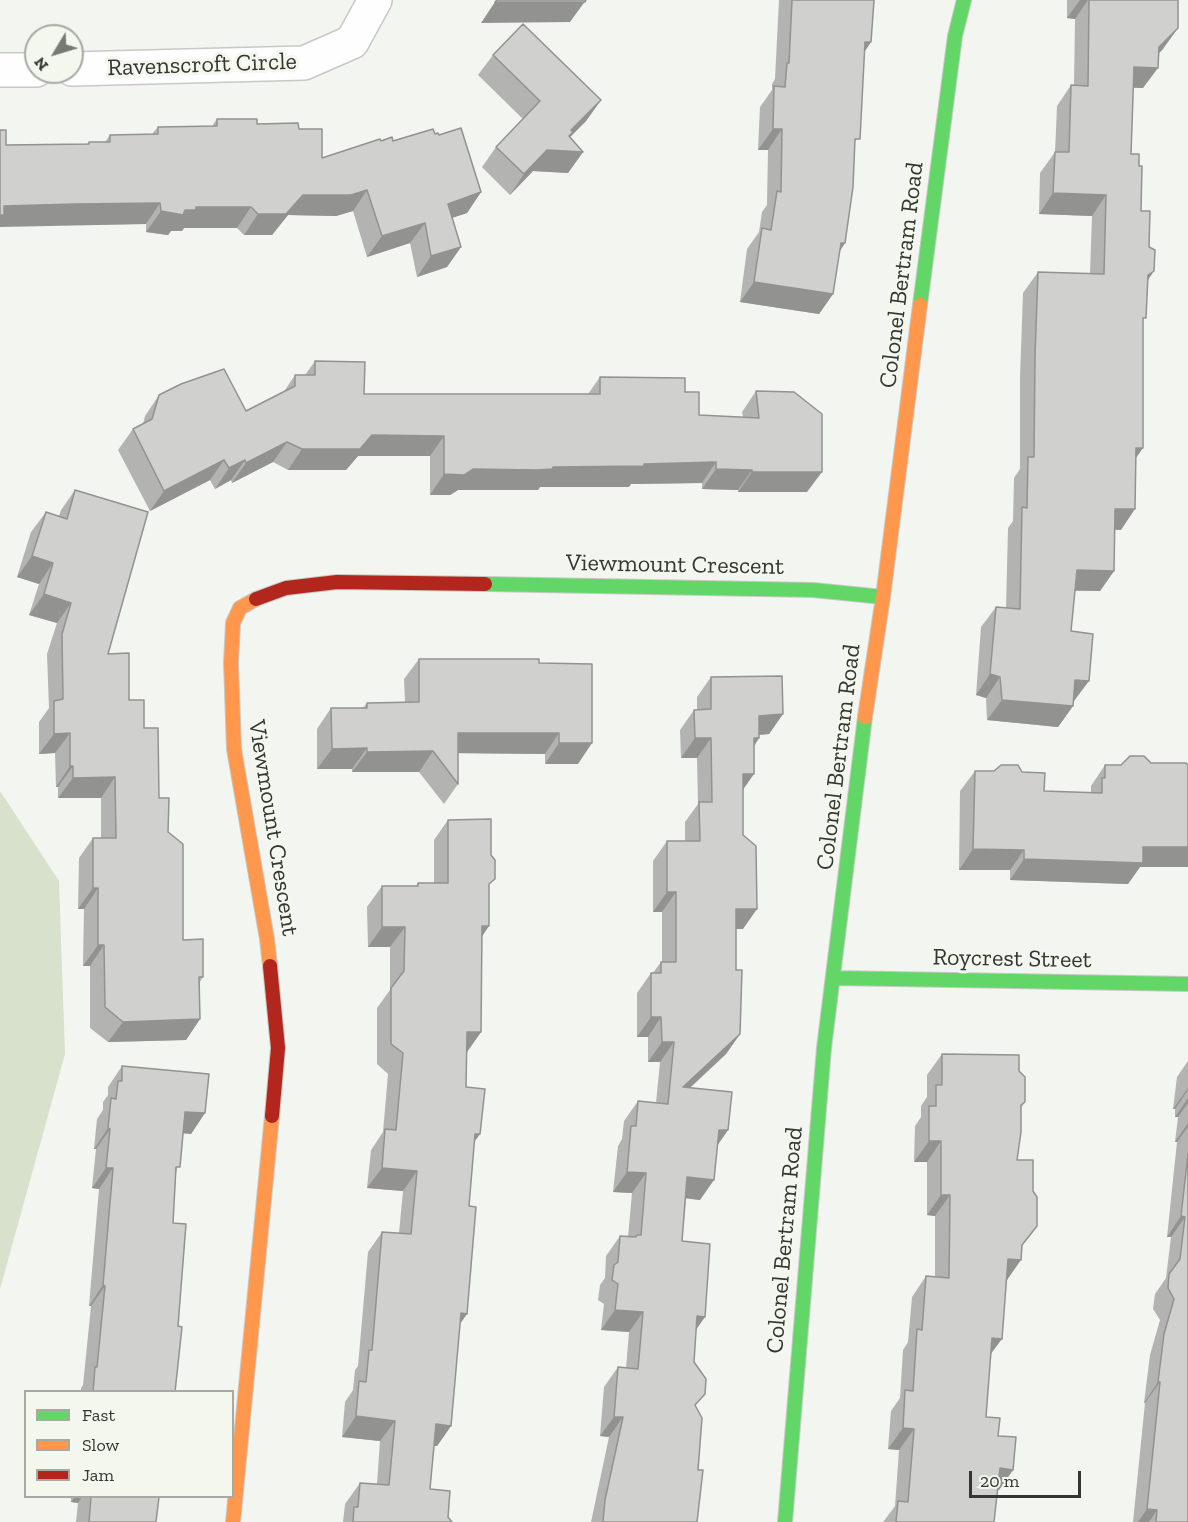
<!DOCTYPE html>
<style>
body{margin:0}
#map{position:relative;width:1188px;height:1522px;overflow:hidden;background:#f3f5f0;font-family:"Zilla Slab",serif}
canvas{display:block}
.legend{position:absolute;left:24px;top:1390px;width:210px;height:108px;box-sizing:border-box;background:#f3f7ee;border:2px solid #a7aaa3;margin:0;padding:8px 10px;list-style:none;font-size:18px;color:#343632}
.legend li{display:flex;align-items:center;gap:12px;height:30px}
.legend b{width:30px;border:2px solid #a7aaa3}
.north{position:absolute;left:24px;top:24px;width:60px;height:60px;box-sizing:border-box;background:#f3f7ee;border:2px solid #a7aaa3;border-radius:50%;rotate:232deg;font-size:16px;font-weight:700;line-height:24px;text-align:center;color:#343632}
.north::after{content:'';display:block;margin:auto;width:21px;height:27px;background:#777974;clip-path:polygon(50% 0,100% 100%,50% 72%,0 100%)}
.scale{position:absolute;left:969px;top:1471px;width:112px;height:27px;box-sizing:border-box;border:3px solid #343632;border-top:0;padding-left:8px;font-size:18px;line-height:21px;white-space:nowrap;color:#343632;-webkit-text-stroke:4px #f3f7ee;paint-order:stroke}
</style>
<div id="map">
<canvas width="1188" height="1522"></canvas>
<ul class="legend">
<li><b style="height:8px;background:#63d668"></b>Fast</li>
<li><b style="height:8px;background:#ff974d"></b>Slow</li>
<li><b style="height:8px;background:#b3261e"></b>Jam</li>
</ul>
<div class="north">N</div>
<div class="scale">20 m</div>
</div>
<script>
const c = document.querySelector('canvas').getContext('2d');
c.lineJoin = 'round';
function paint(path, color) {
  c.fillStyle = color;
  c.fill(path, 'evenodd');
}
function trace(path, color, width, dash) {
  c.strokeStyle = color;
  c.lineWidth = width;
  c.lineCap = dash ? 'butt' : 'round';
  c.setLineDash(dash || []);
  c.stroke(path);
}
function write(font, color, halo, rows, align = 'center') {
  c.font = font + ' "Zilla Slab",serif';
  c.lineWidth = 6;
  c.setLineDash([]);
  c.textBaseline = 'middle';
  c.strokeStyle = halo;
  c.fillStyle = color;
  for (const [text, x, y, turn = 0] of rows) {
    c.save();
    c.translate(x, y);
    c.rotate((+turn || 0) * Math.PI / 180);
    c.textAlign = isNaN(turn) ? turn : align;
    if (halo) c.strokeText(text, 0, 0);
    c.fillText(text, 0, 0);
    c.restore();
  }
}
paint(new Path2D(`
 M0,791L59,881L65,1054L0,1289Z`), '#d8e1cb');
const street = new Path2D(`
 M72,69L304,63L352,42L375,0
 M0,70H36`);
const fast = new Path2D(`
 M920,305L955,36L964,0
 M485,584L813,590L883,597
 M834,978L1188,984
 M785,1522L824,1048L865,717`);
const slow = new Path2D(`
 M256,599L240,608L233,623L231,663L234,749L267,939L270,966
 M865,717L883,597L920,305
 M233,1522L272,1116`);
const jam = new Path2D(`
 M256,599L286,588L337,582L485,584
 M270,966L278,1048L272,1116`);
trace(street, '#c8c9c6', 36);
trace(fast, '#c8c9c6', 16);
trace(slow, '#c8c9c6', 16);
trace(jam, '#c8c9c6', 16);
trace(street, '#fdfefd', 33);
trace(fast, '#63d668', 14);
trace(slow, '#ff974d', 14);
trace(jam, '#b3261e', 14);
paint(new Path2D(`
 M779,0H874L871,42L864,52L845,243L840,251L833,294L819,314L740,302L747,249L759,232L762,212L767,205L768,150H758L760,107L772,90V84L775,79Z
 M1067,0H1178L1163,49L1158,54L1143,88H1133L1131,154L1139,166L1141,211L1147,281L1143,323L1136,457L1121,530L1115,529L1114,571L1100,591H1075L1071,631L1074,701H1073V706L1058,727L987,720L986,698L976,695L981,627L996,607L1006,608L1008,528L1013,521L1014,478L1020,469V377L1023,293L1038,272L1090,274L1092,216L1039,214L1040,173L1055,152L1057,106L1071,85H1074L1075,19L1067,18Z
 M493,55L601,100L586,121L570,137L583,152L568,173L533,171L510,195L482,167L496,147L523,119L478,75Z
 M217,119L299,129L322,158L381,141H393L435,134L439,135L481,192L467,213L452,218L461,247L447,267L417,277L410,243L367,257L353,211L336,216L288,215L272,235H244L237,228H184L182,231H171L168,235L146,232V224L59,225L6,145L87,144L89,142H105L110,135L152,134L158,127L212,126Z
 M315,361L364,394H588L600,377L685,392L699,415L743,417L742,412L756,391L807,492H738V490L702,489V483L631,484L629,487H540L538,490H458L450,495H430V456H358L346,470H288L273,462L232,483L231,480L215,489L210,480L150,511L118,450L133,429L143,424L145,416L159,395L246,411L283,393L295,375H305Z
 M75,490L108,654L144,728L159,798L168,832L183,940L203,977L200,982V1019L186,1040L108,1042L90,1028V966H83L84,909H78L79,858L93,838H101V798H58V787H56L55,753L39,754V722L49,708L47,654L57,623L29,615L39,584L17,577L31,532L46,512L59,516L61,510Z
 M419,659L539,663L578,764H545V754L458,753V784L444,804L419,772H352V769H317V729L331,708H363L367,703L405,702L404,679Z
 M711,677L783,714L769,734L759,735V738L754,747L743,790V929H736V970L740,1034L726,1054L690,1088L728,1130L717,1146L700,1200L686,1198L682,1241L696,1329L694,1362L698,1470L697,1522H591L609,1437L600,1436L604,1387L618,1367L626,1368L629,1332L601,1330L604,1304L598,1300L600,1285L605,1278L606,1256L620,1236L628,1237L632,1193L613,1192L618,1146L622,1139L624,1121L638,1101L656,1103L660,1062H648V1037H637V993L651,973H653L661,962H662V912H653V861L667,841H685V822L698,804L697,758H681L680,730L694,710H697V697Z
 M1105,765L1140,867L1128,884L1010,880V870H959L960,791L975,771L1022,772L1044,791L1091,793V786Z
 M448,820L489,888L482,936L481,1032L467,1052L466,1087L480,1134L474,1142L460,1323L451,1426L437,1446H434L430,1489L452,1522H343L345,1504L360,1483L377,1484L380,1441L342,1437L345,1402L353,1390L355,1370L358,1366L368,1252L382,1232L399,1233L403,1191L367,1188L371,1150L383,1132L388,1074L377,1064V1008L390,990V947H368L367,907L382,886H416L418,883H434V840Z
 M942,1054L1019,1071L1025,1102L1021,1108L1017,1160L1022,1248L1007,1280L990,1355L986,1417L998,1436L1013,1470L999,1490H997L994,1522H883L895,1506L899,1450L888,1449L891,1411L900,1398L903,1350L908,1342L912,1297L926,1276L935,1277V1216L927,1215V1162H914L915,1126L921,1117V1106L927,1097V1075Z
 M1188,1061V1522H1133L1145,1403H1144L1150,1355L1160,1320L1153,1309L1155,1294L1166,1278L1171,1237H1167L1177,1142H1175L1178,1117H1175V1109H1173L1177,1077Z
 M122,1066L205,1113L191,1134L183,1133L176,1174L173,1223L178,1326L175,1392H81V1388L83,1385L91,1306H89L99,1189L92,1188L96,1149H94L97,1119L103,1110V1102L108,1095V1087Z
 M71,1497H159L156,1522H76L78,1503L71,1502Z`), '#b3b4b1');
paint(new Path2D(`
 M586,0L570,22L481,23L495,2Z
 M1080,0H1088L1075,19L1067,18Z
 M1178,28L1163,49L1145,67L1158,68L1143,88L1120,87L1134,67L1159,47Z
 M865,42H871L857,63Z
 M601,100L586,121L568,139L583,152L568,173L533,171L510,195L524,174L547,150L571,130Z
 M773,129H782L768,150H758Z
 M367,190L353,211L336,216L288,215L272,235H244L258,214L303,195Z
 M481,192L467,213L433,224L448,204Z
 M1053,193L1106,195L1092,216L1039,214Z
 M160,203L146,224L0,227V212L4,206L74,204Z
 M196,207H251L237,228H184L182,231H171L168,235L146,232L161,211L185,210Z
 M425,223L410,243L367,257L382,236Z
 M841,243H845L831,264Z
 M461,247L447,267L417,277L431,256Z
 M1154,271L1140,292L1148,275Z
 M754,282L833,294L819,314L740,302Z
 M372,435L444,436L430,456H358L346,470H288L302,449Z
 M287,442L273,462L232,483L246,463Z
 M1136,448H1143L1129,468Z
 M224,460L210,480L150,511L164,491Z
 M245,460L231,480L215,489L229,468Z
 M716,462L702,483L631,484L629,487H540L538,490H458L450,495H430L444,474L473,469Z
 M716,469L752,470L738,490L702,489Z
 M752,472H822L807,492H738Z
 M1115,509H1135L1121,530L1101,529Z
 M32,556L53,563L39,584L17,577Z
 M1077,570L1114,571L1100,591L1063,590Z
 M44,594L71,603L57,623L29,615Z
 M990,674L1000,677L986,698L976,695Z
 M1075,680L1089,681L1074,701L1061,700Z
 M1002,700L1073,706L1058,727L987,720Z
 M783,714L769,734L745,736L759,716Z
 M70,733L55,753L39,754L54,734Z
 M458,733H559L545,754L443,753Z
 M695,738H711L697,758H681Z
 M754,738H759L745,758Z
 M559,743H592L578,764H545Z
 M367,748L352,769H317L332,749Z
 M433,751L419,772H352L367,752Z
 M70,766H73L58,787H56Z
 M743,774H754L740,794Z
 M115,777L101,798H58L73,778Z
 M1143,847H1188V867H1140L1128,884L1010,880L1024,859Z
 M973,849L1024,850L1010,870H959Z
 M93,888H98L84,909H78Z
 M667,892H676L662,912H653Z
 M736,909H757L743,929H722Z
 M482,926H489L475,947Z
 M382,927H405L390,947H368Z
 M98,945H104L90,966H83Z
 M651,1017H661L648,1037H637Z
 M200,1019L186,1040L108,1042L123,1022Z
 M467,1032H481L467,1052Z
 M740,1034L726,1054L669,1107L683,1087Z
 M662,1042H674L660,1062H648Z
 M1188,1088V1090L1175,1109H1173Z
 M1188,1098V1103L1178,1117H1175Z
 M185,1112L205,1113L191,1134L171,1132Z
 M1188,1123V1127L1177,1142H1175Z
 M108,1128L110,1129L96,1149H94Z
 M719,1130H728L714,1150Z
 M475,1134H480L465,1154Z
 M929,1141H941L927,1162H914Z
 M106,1168H113L99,1189L92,1188Z
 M382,1168L417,1171L403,1191L367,1188Z
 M627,1172L646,1173L632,1193L613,1192Z
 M687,1177L714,1180L700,1200L674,1197Z
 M941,1195H950L935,1216L927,1215Z
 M1181,1216L1185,1217L1171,1237H1167Z
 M1037,1226L1012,1259L1021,1260L1007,1280H994L1008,1259L1022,1245Z
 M103,1285L105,1286L91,1306H89Z
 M615,1310L643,1312L629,1332L601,1330Z
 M461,1313L467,1314L453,1334Z
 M697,1316L705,1317L691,1337Z
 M992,1338L1002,1339L987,1359Z
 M1158,1382H1160L1145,1403H1144Z
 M356,1416L395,1421L380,1441L342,1437Z
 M614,1417H623L609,1437L600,1436Z
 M436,1424L451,1426L437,1446L421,1444Z
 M903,1428L914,1429L899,1450L888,1449Z
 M1000,1468L1013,1470L999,1490L985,1489Z
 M75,1497H82L78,1503L71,1502Z
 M1147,1509L1157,1510L1149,1522H1138Z`), '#929290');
const building = new Path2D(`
 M497,0H586L585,2H495Z
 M792,0H874L871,42H865L860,139H855L853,187L845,243H841L833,294L754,282L762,228L771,230L777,191L781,192L782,129H773L774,86L785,87L787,63H789Z
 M1089,0H1178V28L1159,47L1158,68L1134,67L1131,154H1139V166H1142L1141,211H1150L1149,247L1155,250L1154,271L1148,275L1146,318H1143V448H1136L1135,509H1115L1114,571L1077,570L1071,631L1093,634L1089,681L1075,680L1073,706L1002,700L1000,677L990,674L996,607L1020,609L1022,507L1027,508L1028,457H1034L1035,356L1038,272L1104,274L1106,195L1053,193L1055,152H1069L1071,85L1088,86Z
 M523,24L601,100L571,130L573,132L569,136L583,152L547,150L524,174L496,147L540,101L493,55Z
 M217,119H257V124L298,123L299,129H322V158L380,139L381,141L392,137L393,141L433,129L435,134L438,133L439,135L461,128L481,192L448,204L461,247L431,256L425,223L382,236L367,190L351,195H303L286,214H258L251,207H196V210H185L183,215L161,211L160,203L74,204L4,206V215H0V130H6V145L89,144V142H110V135L158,134V127L217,126Z
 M315,361L365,362L364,394H600V377L685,378V392H699V415L759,418L756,391L794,392L822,414V472H752V470L716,469V462L644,464V466L553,467L552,469L537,470L473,469L464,475L444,474V436L372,435L360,449H302L287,442L246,463L245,460L229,468L224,460L164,491L133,429L152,419L159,395L181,384L224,369L246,411L295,386V375H315Z
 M75,490L148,512L108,654L129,653V700H144V728H158L159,798H169L168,832L183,844V940L203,939V977H199L200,1019L123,1022L105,1007L104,945H98V888H93V838H116L115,777L73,778V766H70V733L54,734V701L63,699L62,634L71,603L44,594L53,563L32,556L46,512L67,519Z
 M419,659H539V663L592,664V743H559V733H458V784L433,751L367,752V748L332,749L331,708H367V703L419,702Z
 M782,676L783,714L759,716V738H754V774H743V835L756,846L757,909H736V970H742L740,1034L683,1087L732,1092L728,1130H719L714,1180L687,1177L682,1241L710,1244L705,1317L697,1316L694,1362L706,1379L705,1394L695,1405L702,1418L698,1470H703L697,1522H603L605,1500L623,1417H614L618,1367L638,1369L643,1312L615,1310L618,1284L612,1280L614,1265L618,1262L620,1236L636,1237L637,1235H641L646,1173L627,1172L631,1126H636L638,1101L668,1104L674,1042H662L661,1017H651V973H661V962H676V892H667V841H700L699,802H712L711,738H695L694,710L711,709V677Z
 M1130,756H1144L1151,763H1186L1188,765V847H1143V863L1024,859V850L973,849L975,771H994L1001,765H1018L1022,772L1045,773L1044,791L1102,793V778H1105V765H1121Z
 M491,819V855L495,860V879L489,884V926H482L481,1032H467L466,1087L485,1089L480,1134H475L469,1206L476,1207L467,1314L461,1313L451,1426L436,1424L430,1489L450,1491L448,1517L452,1522H353L354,1507H358L360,1483L389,1485L395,1421L356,1416L359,1381L366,1382L369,1350H372L382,1232L411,1234L417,1171L382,1168L385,1129L396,1130L403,1053L391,1044V988L404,971L405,927H382V886H418V883H448V820Z
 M942,1054L1019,1055V1071L1025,1077V1102L1021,1105V1132L1017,1160H1033V1191L1037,1197V1226L1022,1245L1021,1260L1008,1259L1002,1339L992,1338L986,1417L1000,1418L998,1436L1016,1437L1013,1470L1000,1468L994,1522H896L898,1501L908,1502L914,1429L903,1428L905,1390L913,1391L917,1329L922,1330L926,1276L949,1278L950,1195H941V1141H929V1106H936V1085H942Z
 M122,1066L209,1074L205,1113L185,1112L180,1167H176L173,1223L186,1224L178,1326L182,1327L175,1392H93L95,1367H97L105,1286L103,1285L113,1168H106L110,1129L108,1128L111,1098L116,1099L118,1081H122Z
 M1188,1154V1522H1156L1157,1510L1147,1509L1160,1382H1158L1164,1334L1174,1299L1168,1288L1169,1274L1180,1259L1185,1217L1181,1216Z
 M91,1497H159L156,1522H89Z`);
paint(building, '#d0d1ce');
trace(building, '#929290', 1.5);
write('24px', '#343632', '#f3f7ee', [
 ["Ravenscroft Circle",202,65,-2],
 ["Colonel Bertram Road",902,275,-83],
 ["Viewmount Crescent",675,565,1],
 ["Colonel Bertram Road",839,757,-83],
 ["Viewmount Crescent",273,828,81],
 ["Roycrest Street",1012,959,1],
 ["Colonel Bertram Road",785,1240,-85]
]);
</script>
